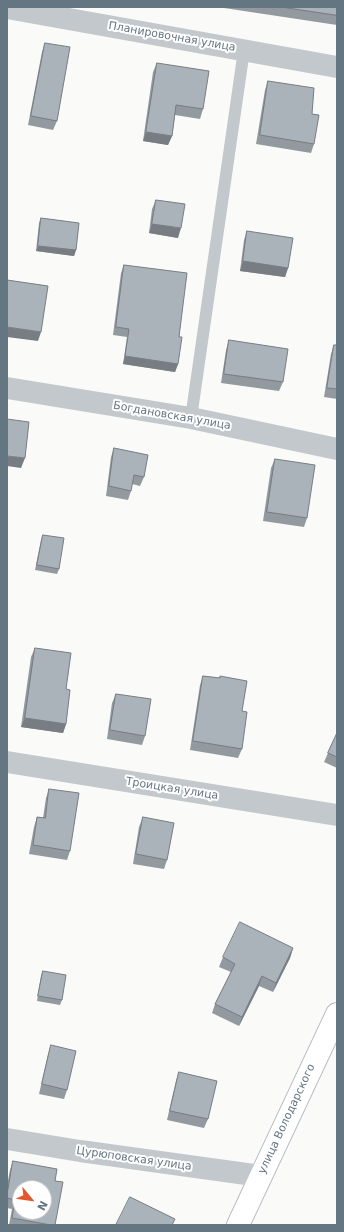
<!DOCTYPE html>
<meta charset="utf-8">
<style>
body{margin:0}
#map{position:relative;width:344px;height:1232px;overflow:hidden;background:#fafaf8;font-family:"DejaVu Sans",sans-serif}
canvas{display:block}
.frame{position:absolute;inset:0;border:8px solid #657683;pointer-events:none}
.north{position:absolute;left:12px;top:1180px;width:40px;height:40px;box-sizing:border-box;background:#fff;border:1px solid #c1c8cd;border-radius:50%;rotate:119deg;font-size:11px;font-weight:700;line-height:16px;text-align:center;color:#657683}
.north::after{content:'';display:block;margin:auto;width:14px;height:18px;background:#e4572e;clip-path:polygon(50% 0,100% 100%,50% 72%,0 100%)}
</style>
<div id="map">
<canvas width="344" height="1232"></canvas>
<div class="frame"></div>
<div class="north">N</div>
</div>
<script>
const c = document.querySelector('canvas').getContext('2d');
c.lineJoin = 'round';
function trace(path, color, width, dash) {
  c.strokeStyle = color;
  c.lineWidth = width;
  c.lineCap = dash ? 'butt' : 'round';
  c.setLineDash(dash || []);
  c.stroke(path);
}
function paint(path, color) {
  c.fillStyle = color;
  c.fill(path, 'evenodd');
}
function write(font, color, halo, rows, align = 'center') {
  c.font = font + ' "DejaVu Sans",sans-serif';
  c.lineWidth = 4;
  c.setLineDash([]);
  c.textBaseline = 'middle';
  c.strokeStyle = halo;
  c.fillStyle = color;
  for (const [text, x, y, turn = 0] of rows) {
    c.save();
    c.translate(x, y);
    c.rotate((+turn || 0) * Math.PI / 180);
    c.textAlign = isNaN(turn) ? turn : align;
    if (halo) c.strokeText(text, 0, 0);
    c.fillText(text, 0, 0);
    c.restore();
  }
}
const secondary = new Path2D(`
 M238,1225L337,1014`);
trace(secondary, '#b3babf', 24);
trace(new Path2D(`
 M191,418L244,50`), '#c3c8cc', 12);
trace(new Path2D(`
 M7,8L337,67
 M7,388L191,418L337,449
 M7,762L337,815
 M7,1139L80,1151L261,1176`), '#c3c8cc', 22);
trace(secondary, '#fff', 22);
paint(new Path2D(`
 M224,7H337V25L224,8Z
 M45,43L57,121L53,130L28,125L42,52Z
 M157,63L203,109L200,119L175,115L172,136L168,145L143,141L153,72Z
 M268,81L314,144L311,153L256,144L265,90Z
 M156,200L178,238L149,233L152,209Z
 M41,218L76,250L74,256L36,251L39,223Z
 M247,231L288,268L285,277L240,271L244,240Z
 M124,265L179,337L178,364L175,372L123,364L127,337L113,335L121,273Z
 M229,340L283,382L279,391L221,383L226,350Z
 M334,345H337V399L324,397L331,354Z
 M114,448L144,477L140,486L132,484L131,491L128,500L106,496L111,457Z
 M275,459L307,518L304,527L263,521L271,468Z
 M43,535L59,569L57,574L35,570L41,540Z
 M35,648L66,689V724L63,733L21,727L31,657Z
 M203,676L219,678L220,676L242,749L238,758L190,750L200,685Z
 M116,694L145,736L142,745L107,739L112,703Z
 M337,733V768L324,762L328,753Z
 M49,789L70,851L67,860L29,854L34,827L37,817L43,818L46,798Z
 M143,817L167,860L164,869L133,864L139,827Z
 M293,948L290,958L273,992L259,986L239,1026L212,1013L215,1004L231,972L219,967L223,957Z
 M43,971L62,1000L60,1005L37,1001L41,976Z
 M51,1045L67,1090L64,1099L39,1094L48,1055Z
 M179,1072L208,1119L204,1128L167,1120L176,1081Z
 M13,1161L55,1181V1225H9L12,1209L7,1208V1186L10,1170Z`), '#929a9f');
paint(new Path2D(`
 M146,132L172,136L168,145L143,141Z
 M152,224L181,228L178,238L149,233Z
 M38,246L76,250L74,256L36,251Z
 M243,261L288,268L285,277L240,271Z
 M7,327L41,332L38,341L7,337Z
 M125,356L178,364L175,372L123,364Z
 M7,456L25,458L21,468L7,466Z
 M25,718L66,724L63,733L21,727Z
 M293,948L290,958L273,992L276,983Z
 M262,976L259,986L239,1026L242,1017Z`), '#777d82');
const building = new Path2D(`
 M281,7H337V15Z
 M45,43L70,47L57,121L31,116Z
 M157,63L209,71L203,109L176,105L172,136L146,132Z
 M268,81L314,88L312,114L319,115L314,144L260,135Z
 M156,200L185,204L181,228L152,224Z
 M41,218L79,223L76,250L38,246Z
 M247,231L293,238L288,268L243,261Z
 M124,265L187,273L179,337H182L178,364L125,356L129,329L116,327Z
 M7,280L48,286L41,332L7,327Z
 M229,340L288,349L283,382L224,374Z
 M334,345H337V389L327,388Z
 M7,419L29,422L25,458L7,456Z
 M114,448L148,455L144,477L134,475L131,491L109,486Z
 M275,459L315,465L307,518L267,512Z
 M43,535L64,538L59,569L37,565Z
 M35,648L71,653L66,689L70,690L66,724L25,718Z
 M203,676L220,678V676L247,681L242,711L247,712L242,749L193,741Z
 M116,694L151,699L145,736L110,730Z
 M337,733V757L328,753Z
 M49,789L79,793L70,851L33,845L37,817L45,818Z
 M143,817L174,823L167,860L136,854Z
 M240,922L293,948L276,983L262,976L242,1017L215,1004L235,964L223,957Z
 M43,971L66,975L62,1000L38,996Z
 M51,1045L76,1051L67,1090L42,1084Z
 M179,1072L217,1081L208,1119L170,1111Z
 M13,1161L57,1169L55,1181L63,1182L55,1225H51L12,1218L15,1200L7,1198V1195ZM20,1188H44V1212H20Z
 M130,1197L175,1219L172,1225H116Z`);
paint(building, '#aab3b9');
trace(building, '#777d82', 1);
write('11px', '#657683', '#fff', [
 ["Планировочная улица",172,37,10],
 ["Богдановская улица",172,416,10],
 ["Троицкая улица",172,789,9],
 ["улица Володарского",287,1119,-65],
 ["Цурюповская улица",134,1159,8]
]);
</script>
